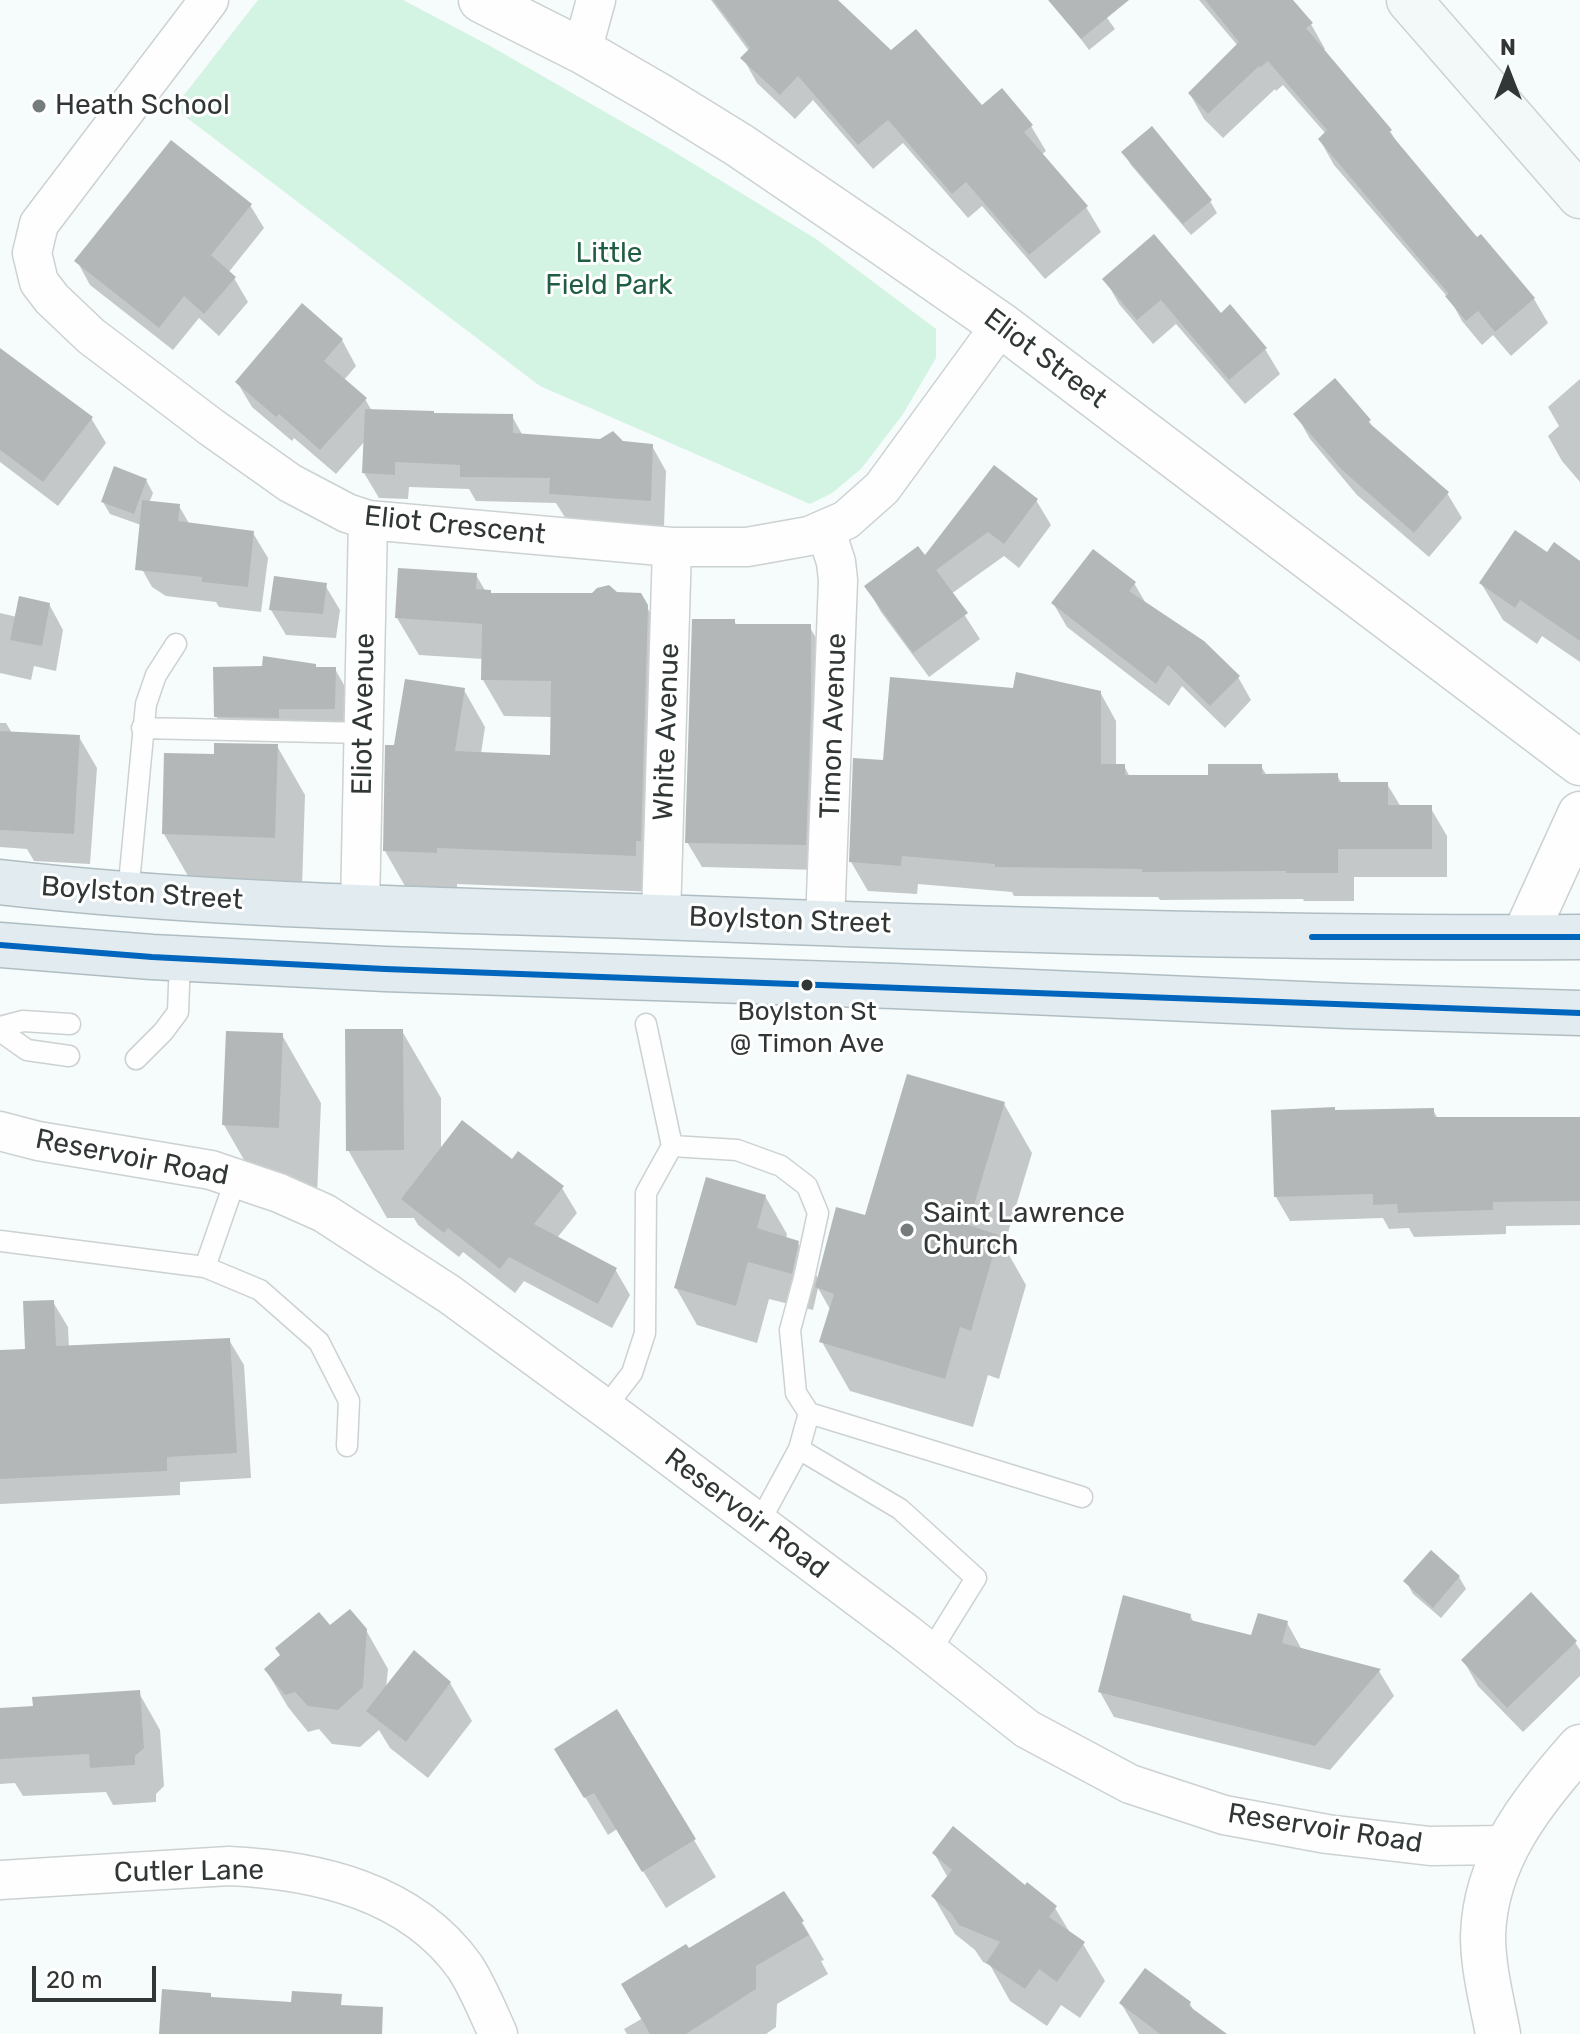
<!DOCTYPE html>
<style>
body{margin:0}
#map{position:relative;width:1580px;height:2034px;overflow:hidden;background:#f6fbfb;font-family:Rubik,sans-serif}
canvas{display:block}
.north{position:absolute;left:1468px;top:32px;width:80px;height:80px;-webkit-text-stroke:6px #fff;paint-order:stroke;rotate:0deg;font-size:22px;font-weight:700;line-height:32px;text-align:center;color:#313636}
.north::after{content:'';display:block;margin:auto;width:28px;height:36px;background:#313636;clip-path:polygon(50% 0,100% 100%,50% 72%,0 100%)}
.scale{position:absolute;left:32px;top:1966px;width:124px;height:36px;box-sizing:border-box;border:4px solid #313636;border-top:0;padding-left:10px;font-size:24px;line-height:28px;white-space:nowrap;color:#313636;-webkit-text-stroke:6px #fff;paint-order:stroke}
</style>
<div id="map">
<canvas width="1580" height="2034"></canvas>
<div class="north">N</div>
<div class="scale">20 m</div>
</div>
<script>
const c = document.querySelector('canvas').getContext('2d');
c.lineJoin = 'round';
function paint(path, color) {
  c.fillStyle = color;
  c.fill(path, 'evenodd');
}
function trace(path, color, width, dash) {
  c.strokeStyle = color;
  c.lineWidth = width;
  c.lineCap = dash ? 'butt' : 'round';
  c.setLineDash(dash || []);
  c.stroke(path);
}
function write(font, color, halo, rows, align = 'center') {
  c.font = font + ' Rubik,sans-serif';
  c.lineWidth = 6;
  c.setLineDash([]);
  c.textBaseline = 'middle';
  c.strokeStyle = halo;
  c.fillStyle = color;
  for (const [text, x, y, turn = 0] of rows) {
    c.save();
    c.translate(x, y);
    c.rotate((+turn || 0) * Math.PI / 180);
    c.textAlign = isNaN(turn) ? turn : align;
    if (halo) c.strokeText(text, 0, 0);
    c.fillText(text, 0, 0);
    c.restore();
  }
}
paint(new Path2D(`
 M258,0H403L492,47L666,147L816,239L936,329V358L903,414L861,469L832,493L810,504L540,386L174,108Z`), '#d3f3e3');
paint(new Path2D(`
 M711,0H835L891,53L982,108L1031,126L1046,151L1041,155L1086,207L1101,232L1045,279L982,206L968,218L903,143L873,169L813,100L795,119L757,83L743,58L749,51Z
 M1079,0H1094L1115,29L1089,50L1062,14Z
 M1199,0H1290L1311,24L1325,49L1323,51L1390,131L1403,152L1477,240L1534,299L1548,323L1511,356L1493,335L1482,345L1462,321L1451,301L1334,165L1320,140L1326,134L1283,85L1276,91L1275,89L1223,138L1204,119L1190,94L1238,46Z
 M1124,153L1210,201L1217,213L1191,235L1131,165Z
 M250,205L264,228L228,273L234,278L248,302L219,336L199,318L173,350L90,285L77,261Z
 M1105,279L1220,315L1265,349L1280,374L1245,404L1176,324L1153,344L1119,304Z
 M342,340L356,366L344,380L365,399L372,411L512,416L523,436L652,446L666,471L664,526L566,519L556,503L476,501L469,489L409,487L408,499L379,498L364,473L365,441L336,474L294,438L292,441L252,407L237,382Z
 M0,351L91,418L106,443L58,506L0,462Z
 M1580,379V482L1562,461L1548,436L1559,426L1548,407Z
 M1296,414L1369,421L1375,431L1447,493L1462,518L1429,557L1357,495L1310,439Z
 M146,480L153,493L149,503L179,506L190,525L253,533L268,558L261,612L219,607L216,602L166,596L152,587L138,562L141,525L110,514L103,502Z
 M1036,500L1051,525L1019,568L1004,556L951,594L980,639L929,677L881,612L867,587Z
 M1548,555L1580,563V662L1542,636L1537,644L1503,620L1481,583Z
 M476,575L486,592L491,595H640L668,644L656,892L457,884V889L406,888L385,851L396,747L464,690L485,727L481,754L552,757V717L504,716L483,680V659L419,655L397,618Z
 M1134,583L1148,607L1238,677L1251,700L1225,728L1182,686L1169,706L1067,627L1053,603Z
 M325,585L340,610L336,638L286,635L271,610Z
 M49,604L63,630L56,671L34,666L31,680L0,673V613L17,617Z
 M734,621L737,626H809L824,651L819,870L702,867L687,842Z
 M316,669H335L348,692V732L229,739L216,716Z
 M1015,690L1100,692L1116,721V766H1124L1130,777H1210L1261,766L1267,776L1337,775L1342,784H1387L1401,807H1430L1447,836V877H1354V901H1304L1303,899L1160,900L1158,897L1014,896L1012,892L918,884L917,894L868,891L851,862L884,762Z
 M0,723H6L12,733L79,737L97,768L90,864L34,861L27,849L0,847Z
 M277,746L305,795L302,887L192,883L164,834L216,756Z
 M402,1031L441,1098V1150L512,1162L562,1188L577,1213L557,1238L615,1269L630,1295L612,1328L524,1281L515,1293L463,1252L459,1257L418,1225L414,1218H387L348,1150Z
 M282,1035L321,1103L317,1195L263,1193L224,1125Z
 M1004,1104L1032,1153L1004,1246L1026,1285L999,1379L988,1375L973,1427L850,1391L822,1342L831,1311L818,1288L813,1310L769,1299L757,1343L697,1325L676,1288L765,1196L787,1234L786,1239L797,1242L819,1280L866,1218Z
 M1433,1110L1438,1119L1580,1118V1225L1506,1226V1234L1414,1237L1409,1228L1389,1229L1383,1218L1290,1221L1276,1197Z
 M53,1302L68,1327L69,1348L229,1340L244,1365L251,1478L180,1482V1495L0,1504V1352L27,1351Z
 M1459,1577L1466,1589L1441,1618L1413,1594L1406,1581Z
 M1190,1615L1194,1623L1253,1638L1287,1623L1301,1648L1379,1671L1394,1696L1330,1770L1114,1717L1100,1692Z
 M330,1628L366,1630L388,1669L386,1688L450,1683L472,1721L428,1778L390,1748L379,1730L360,1747L332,1744L319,1729L308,1732L288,1707L266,1670Z
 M1575,1642L1580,1650V1676L1523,1732L1478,1686L1463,1660Z
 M139,1693L160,1730L164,1786L156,1794V1802L113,1805L106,1792L23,1796L15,1783L0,1784V1710L35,1708Z
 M556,1749L694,1840L716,1877L666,1908L617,1829L608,1835Z
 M934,1853L1025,1888L1055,1908L1072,1936L1083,1944L1105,1981L1080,2018L1061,2005L1047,2026L1010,2001L990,1965L983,1962L975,1950L955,1934L933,1896L948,1878Z
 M802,1922L824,1960L821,1961L828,1974L777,2004L776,2027L766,2034H627L624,2029L643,2018L688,1950Z
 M1121,2003L1190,2004L1195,2013L1224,2034H1139Z`), '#0003');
paint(new Path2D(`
 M713,0H838L891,50L916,29L982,105L1002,88L1033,125L1024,132L1088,206L1029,255L966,182L952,194L888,120L858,145L798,76L780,95L740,58L750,48Z
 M1048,0H1129L1081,39Z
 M1205,0H1293L1313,23L1306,28L1392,130L1389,132L1477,237L1481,234L1535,298L1495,332L1478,311L1466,321L1445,296L1449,294L1318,139L1327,130L1268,61L1261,67L1259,66L1208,114L1188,93L1239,42Z
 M1152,126L1212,200L1183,224L1121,152Z
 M171,140L252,204L211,255L236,277L204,314L184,296L159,328L74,261Z
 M1154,234L1221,313L1230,304L1267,348L1229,380L1161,300L1137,320L1102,279Z
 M302,303L343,339L324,361L367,398L320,450L279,414L276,417L235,382Z
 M0,348L93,417L43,482L0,450Z
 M1335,378L1371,420L1368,422L1449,492L1414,533L1341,469L1293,414Z
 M365,409L434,411V413L513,414V433L600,439L613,431L623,441L653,444L651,501L549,494L550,478L460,477V465L395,462V475L362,473Z
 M994,465L1038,499L1004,544L988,532L936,570L968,613L913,653L864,586L918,546L925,555Z
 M114,466L147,479L134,514L101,502Z
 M142,500L180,504L178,521L254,531L248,587L202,582V577L135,570Z
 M1515,530L1547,552L1554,542L1580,561V641L1520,600L1515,608L1479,583Z
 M1093,549L1136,582L1129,591L1204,641L1240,676L1210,706L1168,665L1156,684L1051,603Z
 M398,568L477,573L476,589L491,590V593H592L597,588L609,585L617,592L641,593L648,605L641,841H636V856L437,848V853L383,851L385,745H394L405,679L465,688L455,751L550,755L551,681L481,680L482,624L395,618Z
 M274,576L327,583L323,614L269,610Z
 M19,596L50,603L42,646L10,640Z
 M692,619H735V624H811V708L806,845L685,843Z
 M263,656L316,664V667H336L335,709H279V718L214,717L213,667L262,666Z
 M1016,672L1101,691V764H1125V775H1208V764H1262V774L1338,773V782H1388V805H1432V849H1338V873H1286V871L1142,872V869L995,867V864L902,856L901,866L849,862L853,758L883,760L890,677L1013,688Z
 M0,731L80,735L74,834L0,830Z
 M214,743L278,744L275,838L162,834L164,753L214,754Z
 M345,1029H403L404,1150L346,1151Z
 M226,1031L283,1033L279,1128L222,1125Z
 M907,1074L1005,1102L968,1225L999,1235L971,1331L960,1327L945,1379L819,1342L834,1294L815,1287L836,1207L865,1215Z
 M1335,1107V1110L1434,1108V1117H1580V1201L1493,1202V1210L1398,1213L1397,1204L1373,1205V1194L1274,1197L1271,1110Z
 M462,1120L512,1159L518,1151L564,1186L534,1224L617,1268L598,1304L509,1257L500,1269L448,1228L444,1233L401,1199Z
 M706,1177L766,1195L757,1228L799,1241L792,1274L748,1262L736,1306L674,1288Z
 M54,1300L56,1346L230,1338L237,1453L167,1457V1471L0,1479V1350L25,1349L23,1301Z
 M1431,1550L1460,1576L1433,1608L1403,1581Z
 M1531,1592L1577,1641L1507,1708L1461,1660Z
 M1123,1595L1191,1614L1190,1620L1251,1635L1258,1613L1288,1621L1282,1643L1381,1669L1315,1746L1098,1692Z
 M350,1609L367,1629L363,1687L338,1710L308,1706L295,1692L285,1695L264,1669L280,1655L275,1648L319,1612L330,1625Z
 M414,1650L451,1682L406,1742L366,1711Z
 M140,1690L144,1748L135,1756V1765L90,1768L89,1754L0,1759V1708L33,1706L32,1697Z
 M617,1709L696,1839L642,1872L594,1793L584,1798L554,1749Z
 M953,1826L1025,1885L1027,1882L1057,1906L1049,1917L1085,1942L1057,1982L1039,1969L1025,1989L986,1963L1000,1942L959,1925L951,1913L931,1896L952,1870L932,1853Z
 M784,1891L804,1921L801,1923L809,1935L756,1966V1989L686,2034H650L621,1984L686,1944L689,1948Z
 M1145,1968L1191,2002L1189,2006L1227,2034H1160L1119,2003Z
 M162,1989L211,1993V1997L291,2002L292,1991L342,1994L341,2005L383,2007L382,2034H159Z`), '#b3b7b7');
const service = new Path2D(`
 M142,728L364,733
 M128,894L146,704L156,675L176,644
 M646,1024L672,1146
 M0,1027L23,1021L70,1024
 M0,1031L27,1050L69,1056
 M136,1059L163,1032L178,1012L180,959
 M0,1241L205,1267L236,1178
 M205,1267L260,1290L319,1342L349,1401L347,1446
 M605,1408L632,1373L645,1333L646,1193L672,1146L737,1150L781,1166L807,1186L818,1213L804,1278L790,1330L796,1393L809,1413
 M799,1449L900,1509L976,1578L930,1652
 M759,1523L799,1449L809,1413L1082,1497`);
const minor = new Path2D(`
 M209,0L39,224L32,253L39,282L52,299L91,336L211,427L290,483L347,513L368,520L672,547H747L809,536L846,520L882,488L1001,325
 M582,51L596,0
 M360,908L368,520
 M661,917L672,547
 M825,923L838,580L836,562L826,531
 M0,1131L38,1141L211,1170L279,1193L324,1213L449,1294L624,1422L907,1634L1027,1729L1130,1784L1224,1815L1327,1834L1430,1846L1507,1845
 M0,1880L229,1866C316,1870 411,1891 465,1967C478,1987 488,2012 498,2034`);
const tertiary = new Path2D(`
 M481,0L582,51L658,95L739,145L880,241L1001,325L1580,763
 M1524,937L1580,814
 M1498,2034C1492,2002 1483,1968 1483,1936C1485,1860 1532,1801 1580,1747`);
const secondary = new Path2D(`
 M1409,0L1580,196`);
const trunk = new Path2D(`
 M0,882C219,907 439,909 658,917C966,929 1273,939 1580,937
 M0,945L152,957L385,969L894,986L1348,1006L1580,1013`);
trace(service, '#ccd1d1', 23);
trace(minor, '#ccd1d1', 41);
trace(tertiary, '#ccd1d1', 47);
trace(secondary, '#ccd1d1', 47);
trace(trunk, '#afbdc2', 47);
trace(service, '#fefefe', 20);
trace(minor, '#fefefe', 38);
trace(tertiary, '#fefefe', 44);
trace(secondary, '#f3f8f8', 44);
trace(trunk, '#e2ecf0', 44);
trace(new Path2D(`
 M1312,937H1580
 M0,945L152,957L385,969L1580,1013`), '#0065bd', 6);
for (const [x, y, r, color] of [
 [39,106,8,"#767b7b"],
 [807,985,7,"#313636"],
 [907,1230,8,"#767b7b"]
]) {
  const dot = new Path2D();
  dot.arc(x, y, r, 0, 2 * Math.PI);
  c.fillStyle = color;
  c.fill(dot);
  trace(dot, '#fff', 3);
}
write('26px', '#313636', '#fff', [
 ["Boylston St",807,1012],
 ["@ Timon Ave",807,1044]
]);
write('28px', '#313636', '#fff', [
 ["Heath School",55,106],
 ["Saint Lawrence",923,1214],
 ["Church",923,1246]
], 'left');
write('28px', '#205e43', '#fff', [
 ["Little",609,254],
 ["Field Park",609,286]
]);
write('28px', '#313636', '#fff', [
 ["Eliot Street",1045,359,37],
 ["Eliot Crescent",455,526,6],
 ["Eliot Avenue",364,714,-89],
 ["Timon Avenue",834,726,-88],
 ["White Avenue",667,732,-88],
 ["Boylston Street",142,894,4],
 ["Boylston Street",790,921,2],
 ["Reservoir Road",132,1158,11],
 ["Reservoir Road",746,1514,37],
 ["Reservoir Road",1325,1829,9],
 ["Cutler Lane",189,1872,-1]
]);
</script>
